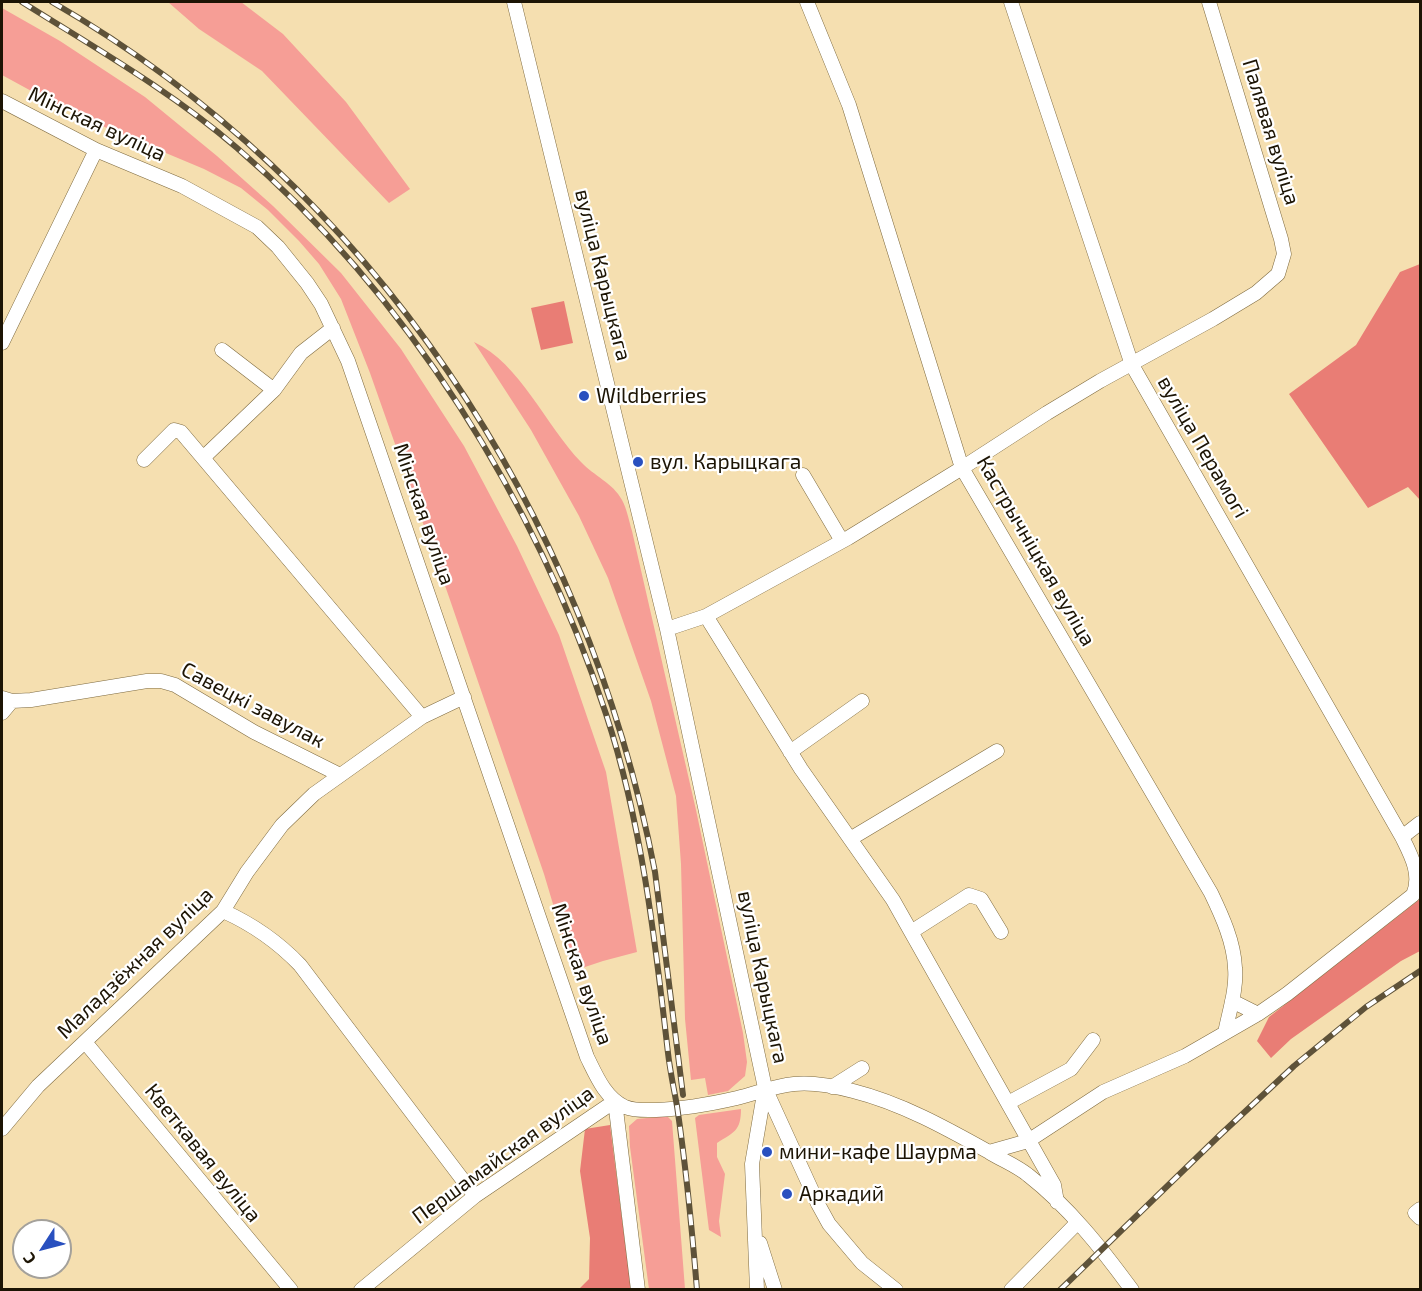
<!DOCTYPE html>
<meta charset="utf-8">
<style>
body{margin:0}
#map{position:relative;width:1422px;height:1291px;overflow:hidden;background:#f5dfb0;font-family:"Exo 2",sans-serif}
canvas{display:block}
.frame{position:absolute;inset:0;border:3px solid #1c1404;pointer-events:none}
.north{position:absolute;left:12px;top:1219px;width:60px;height:60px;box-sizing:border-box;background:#fff;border:2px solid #a4a19b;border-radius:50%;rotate:234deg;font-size:16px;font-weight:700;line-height:24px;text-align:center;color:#1c1404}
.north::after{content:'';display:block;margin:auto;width:21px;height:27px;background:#2950bf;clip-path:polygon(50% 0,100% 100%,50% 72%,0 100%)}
</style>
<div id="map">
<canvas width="1422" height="1291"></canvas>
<div class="frame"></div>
<div class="north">С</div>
</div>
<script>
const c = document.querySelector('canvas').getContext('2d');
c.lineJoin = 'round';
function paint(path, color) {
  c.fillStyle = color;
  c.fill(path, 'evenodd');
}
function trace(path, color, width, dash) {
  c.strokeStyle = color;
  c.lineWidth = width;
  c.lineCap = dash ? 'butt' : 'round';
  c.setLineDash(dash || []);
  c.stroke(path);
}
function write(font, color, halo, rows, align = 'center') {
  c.font = font + ' "Exo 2",sans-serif';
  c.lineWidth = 4.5;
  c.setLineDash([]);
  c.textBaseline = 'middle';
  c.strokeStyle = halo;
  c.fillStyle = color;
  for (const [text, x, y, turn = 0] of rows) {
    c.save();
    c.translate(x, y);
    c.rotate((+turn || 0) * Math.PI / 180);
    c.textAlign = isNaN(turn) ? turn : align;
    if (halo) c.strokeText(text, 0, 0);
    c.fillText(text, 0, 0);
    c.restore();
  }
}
paint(new Path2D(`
 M168,2H241L283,34L346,102L410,189L389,203L262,71L199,29Z
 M2,8L60,41L145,97L217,156L273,206L341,273L401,349L464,446L517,546L559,635L606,772L637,952L603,961L573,971L544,874L449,597L370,373L341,299L319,264L299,241L268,210L241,188L204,169L111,130L46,99L2,75Z
 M474,342C520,363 546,426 581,462C594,476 613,483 622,500C627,509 629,521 632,531L696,810L743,1033L747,1062L745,1076L728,1091L708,1095L705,1078L691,1080L685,1019L681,864L676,796L651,701L608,578L579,516L531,430Z
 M741,1109C741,1131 734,1132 717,1143V1157L725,1174L719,1221L721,1237L709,1230L695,1118L699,1115Z
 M667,1116L672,1121L685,1289H649L630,1147L629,1126L637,1119Z`), '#f69e96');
paint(new Path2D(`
 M1420,264V500L1408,487L1368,508L1289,394L1356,345L1400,272Z
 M564,301L573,343L541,350L531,308Z
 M1420,899V951L1401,961L1291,1039L1271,1058L1257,1041L1269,1017Z
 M610,1125L631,1289L578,1290L589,1279L590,1238L580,1171L585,1129Z`), '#e97d75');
const minor = new Path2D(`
 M514,2L667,629L765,1088L818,1204L829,1224L862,1263L896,1290
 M807,2L849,105L962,468L1211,893C1222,916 1234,942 1235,968C1237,989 1229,1012 1225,1033
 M2,101L96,150L182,186L257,227L278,247L307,283L321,304L348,361L587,1057C596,1075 605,1098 625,1107C635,1111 646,1110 656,1110C683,1109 711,1104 737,1098C757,1093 774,1086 794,1084C813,1082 834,1086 853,1091C901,1103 946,1128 989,1152C1002,1160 1017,1166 1028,1175C1069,1207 1102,1249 1132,1290
 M2,343L96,150
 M222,350L274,390
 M204,457L274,390L301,353L333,328
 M144,460L174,430L181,432L422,717
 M803,475L842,541
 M706,616L848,538L962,468L1047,413L1100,381L1213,319L1256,293L1278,274L1284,254L1281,239L1209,2
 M667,629L706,616L801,769L893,900L1054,1185L1057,1202
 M2,698L12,701L31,700L147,681H161L175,685L254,732L340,775
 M2,713L12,701
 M790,752L862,701
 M1402,837L1420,823
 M850,839L997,751
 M223,911C252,924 278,942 300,965L475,1196
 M911,932L969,895L981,899L1001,932
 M1232,1001L1258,1014
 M85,1042L291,1290
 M832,1087L862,1068
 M615,1101L638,1290
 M1008,1103L1071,1069L1093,1040
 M2,1129L38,1086L223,911L247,872L282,825L314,794L422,717L464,697
 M989,1152L1028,1141L1103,1092L1185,1056L1258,1014L1287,994L1413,895C1422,875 1411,855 1402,837L1132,365L1011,2
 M1420,1209L1415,1213L1420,1218
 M760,1243L775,1290
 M361,1290L475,1196L615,1101
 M757,1290L752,1164L765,1088
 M1011,1290L1077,1223`);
trace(minor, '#7e6a3f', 15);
trace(minor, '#fff', 14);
const rail = new Path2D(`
 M22,2C95,48 171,91 237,148C408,295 536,501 606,714C642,824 655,939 668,1053C670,1071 674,1089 677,1106C686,1167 692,1229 697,1290
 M52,2C372,186 586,512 655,872L683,1095
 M1060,1290L1220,1135L1294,1066L1366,1007L1420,971`);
trace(rail, '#5e5239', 6);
trace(rail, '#fff', 4, [11]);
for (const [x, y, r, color] of [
 [584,396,6,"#2950bf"],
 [638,462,6,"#2950bf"],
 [767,1152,6,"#2950bf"],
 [787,1194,6,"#2950bf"]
]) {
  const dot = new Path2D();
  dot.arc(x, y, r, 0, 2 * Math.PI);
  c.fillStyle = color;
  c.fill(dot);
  trace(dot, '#fff', 2);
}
write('21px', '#1c1404', '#fff', [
 ["Мінская вуліца",97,124,25],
 ["Палявая вуліца",1271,132,73],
 ["вуліца Карыцкага",603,275,76],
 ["вуліца Перамогі",1203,447,60],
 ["Мінская вуліца",424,514,71],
 ["Кастрычніцкая вуліца",1036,551,60],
 ["Савецкі завулак",253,705,28],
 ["Маладзёжная вуліца",135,963,-44],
 ["Мінская вуліца",582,974,71],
 ["вуліца Карыцкага",763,977,78],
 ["Кветкавая вуліца",203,1153,51],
 ["Першамайская вуліца",503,1155,-36]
]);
write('21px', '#1c1404', '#fff', [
 ["Wildberries",596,396],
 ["вул. Карыцкага",650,462],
 ["мини-кафе Шаурма",779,1152],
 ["Аркадий",799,1194]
], 'left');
</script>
